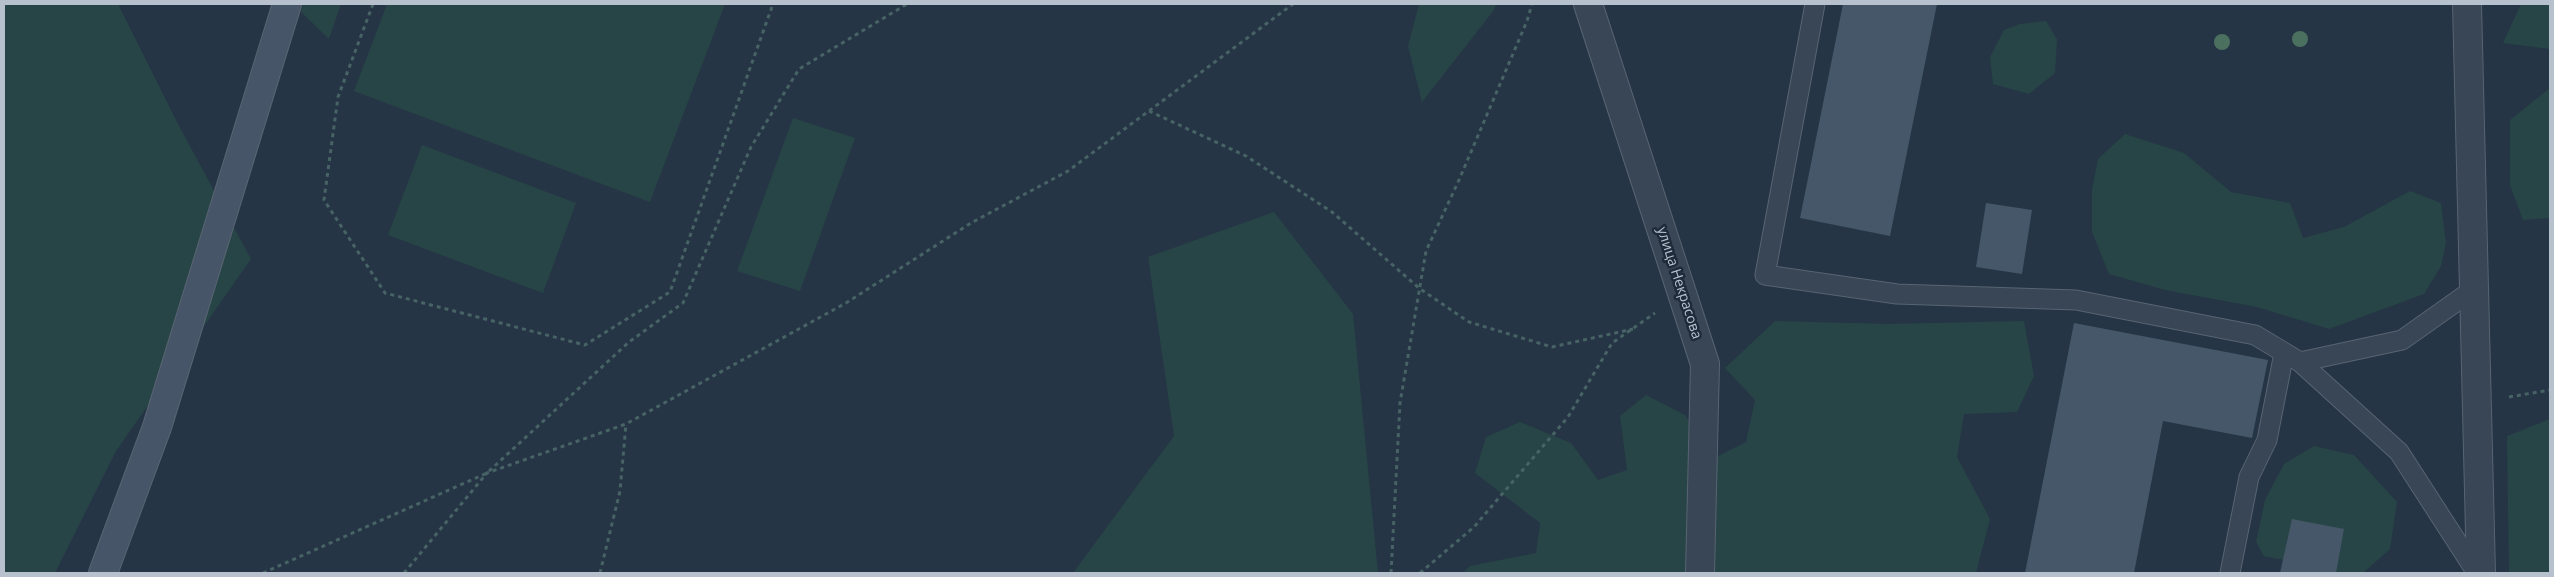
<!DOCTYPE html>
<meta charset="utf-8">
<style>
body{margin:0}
#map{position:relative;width:2554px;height:577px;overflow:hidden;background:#253545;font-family:"Open Sans",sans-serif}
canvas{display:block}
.frame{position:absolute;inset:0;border:5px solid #b7c1ce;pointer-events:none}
</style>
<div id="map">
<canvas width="2554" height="577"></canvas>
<div class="frame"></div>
</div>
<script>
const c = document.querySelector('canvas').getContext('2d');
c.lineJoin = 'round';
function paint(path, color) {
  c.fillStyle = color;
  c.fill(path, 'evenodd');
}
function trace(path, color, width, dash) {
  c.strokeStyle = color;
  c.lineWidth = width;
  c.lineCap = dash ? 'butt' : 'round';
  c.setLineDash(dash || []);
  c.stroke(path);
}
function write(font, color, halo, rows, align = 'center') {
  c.font = font + ' "Open Sans",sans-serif';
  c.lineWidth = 5;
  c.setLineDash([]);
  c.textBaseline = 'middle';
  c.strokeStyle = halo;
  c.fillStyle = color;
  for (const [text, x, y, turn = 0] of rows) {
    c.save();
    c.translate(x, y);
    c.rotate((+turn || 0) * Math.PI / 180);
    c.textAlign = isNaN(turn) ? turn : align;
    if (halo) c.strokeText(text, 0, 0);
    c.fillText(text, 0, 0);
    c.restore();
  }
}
paint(new Path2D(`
 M4,4H118L178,124L251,259L116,451L55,573H4Z
 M303,4H341L329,39L301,12Z
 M387,4H725L650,202L354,91Z
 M1419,4H1496L1494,10L1422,102L1408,46Z
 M2521,4H2550V49L2503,43Z
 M2046,21L2057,39L2055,73L2029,94L1993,84L1990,57L2004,30L2020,24Z
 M2550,88V218L2523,220L2510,185V120Z
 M793,118L855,138L800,291L737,271Z
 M2125,134L2184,153L2231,192L2290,203L2303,238L2344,227L2410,191L2441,203L2446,243L2441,266L2424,294L2329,329L2257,307L2165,290L2109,274L2092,232V190L2098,159Z
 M422,145L576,203L543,293L388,235Z
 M1274,212L1353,314L1378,573H1073L1174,436L1148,257Z
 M1775,321L1888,324L2024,321L2034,376L2017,412L1964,414L1957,457L1990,519L1976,573H1463L1470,566L1536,553L1540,523L1475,473L1486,437L1520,422L1571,443L1598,480L1627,470L1620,416L1646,395L1685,415L1712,459L1746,442L1755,400L1725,368Z
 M2550,419V573H2509L2507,436Z
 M2314,446L2354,455L2397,502L2390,549L2363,573H2322L2304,564L2264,556L2256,542L2265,500L2284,464Z`), '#274546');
paint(new Path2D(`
 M1843,4H1937L1890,236L1800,218Z
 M1986,203L2032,210L2022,274L1976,267Z
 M2074,323L2268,360L2252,438L2163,421L2134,573H2025Z
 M2292,519L2344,529L2336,573H2280Z`), '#46576a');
const lane = new Path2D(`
 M1815,4L1765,275L1897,294L2076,300L2255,335L2300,362L2399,452L2477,573
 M2300,362L2402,340L2474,289
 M2230,573L2249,477L2267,440L2284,353`);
const street = new Path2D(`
 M1588,4L1705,364L1700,573
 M2467,4L2481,573`);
const secondary = new Path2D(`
 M103,573L157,427L287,4`);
trace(lane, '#586472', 21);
trace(street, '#586472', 30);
trace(secondary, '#586472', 30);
trace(new Path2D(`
 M373,4L338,97L324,200L385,293L585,345L670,292L773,4
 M1149,111L1246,156L1332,212L1419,288L1469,322L1552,347L1633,329
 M2509,397L2550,390
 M263,573L487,473L629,342L683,303L751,147L799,69L907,4
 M404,573L487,473L626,424L846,303L971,223L1068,171L1293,4
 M600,573L620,491L626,424
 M1391,573L1400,403L1426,251L1459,180L1527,21L1532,4
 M1420,573L1474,527L1568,417L1612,343L1655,313`), '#476365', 3, [4, 4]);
trace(lane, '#394655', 19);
trace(street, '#394655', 28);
trace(secondary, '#475568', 28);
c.fillStyle = '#4c705f';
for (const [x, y] of [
 [2300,39],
 [2222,42]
]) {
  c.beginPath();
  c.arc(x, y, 8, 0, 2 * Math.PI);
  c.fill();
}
write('14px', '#b7c1ce', '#1e2b3a', [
 ["улица Некрасова",1679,283,72]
]);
</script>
